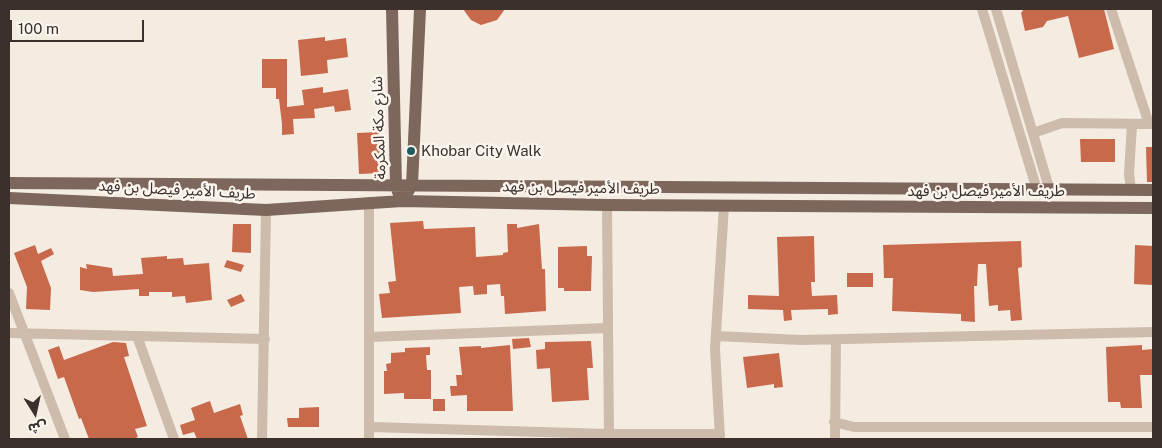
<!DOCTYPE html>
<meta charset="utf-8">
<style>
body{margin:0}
#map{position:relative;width:1162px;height:448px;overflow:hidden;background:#f4ebe1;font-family:"Public Sans","Noto Sans Arabic",sans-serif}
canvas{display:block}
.frame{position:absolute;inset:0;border:10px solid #3b302b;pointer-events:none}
.north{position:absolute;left:10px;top:388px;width:50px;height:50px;-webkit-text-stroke:4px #fbf5ee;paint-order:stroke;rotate:170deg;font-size:14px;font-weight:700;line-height:20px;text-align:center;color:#3b302b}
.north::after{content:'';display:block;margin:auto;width:18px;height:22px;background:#3b302b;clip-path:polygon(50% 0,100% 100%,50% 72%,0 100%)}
.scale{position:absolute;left:10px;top:20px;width:134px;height:22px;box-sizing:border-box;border:2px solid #3b302b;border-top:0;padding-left:6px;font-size:15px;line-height:18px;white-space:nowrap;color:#3b302b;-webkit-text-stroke:4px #fbf5ee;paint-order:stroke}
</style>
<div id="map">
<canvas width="1162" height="448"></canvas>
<div class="frame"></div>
<div class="north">ش</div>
<div class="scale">100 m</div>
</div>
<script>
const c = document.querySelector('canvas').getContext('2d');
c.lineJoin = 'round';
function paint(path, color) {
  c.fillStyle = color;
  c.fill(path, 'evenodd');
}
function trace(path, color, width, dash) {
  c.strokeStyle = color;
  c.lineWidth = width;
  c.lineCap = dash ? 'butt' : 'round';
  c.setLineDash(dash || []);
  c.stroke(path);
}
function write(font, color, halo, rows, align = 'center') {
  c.font = font + ' "Public Sans","Noto Sans Arabic",sans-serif';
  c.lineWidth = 5;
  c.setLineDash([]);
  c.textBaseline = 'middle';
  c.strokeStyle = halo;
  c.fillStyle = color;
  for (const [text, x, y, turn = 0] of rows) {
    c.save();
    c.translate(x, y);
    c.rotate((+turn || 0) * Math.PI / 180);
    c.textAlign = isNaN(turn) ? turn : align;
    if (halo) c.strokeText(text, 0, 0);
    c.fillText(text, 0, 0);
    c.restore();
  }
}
paint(new Path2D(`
 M463,9H505L497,20L481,25L471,20Z
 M1024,9H1104L1114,49L1079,58L1068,16L1047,21L1043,27L1025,31L1021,13Z
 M325,37V41L346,38L348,57L327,60L328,73L301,76L298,40Z
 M262,59H287V107L304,105L302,90L323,87V93L348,89L351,110L335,112L334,106L314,109L315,118L293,119L294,134L282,135V124L279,99H276V88H262Z
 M379,132L381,173L359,174L357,133Z
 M1080,139H1115V162H1081Z
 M1146,147H1153V182H1147Z
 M423,221L424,229L475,227L476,257L503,255V253L508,252L507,224H517V228L539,224L542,269H545L546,311L505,314L504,296H501L500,284L487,285V294L474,295L473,286L459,287L461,313L382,318L379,294L390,293L388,282L396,281L390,223Z
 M233,224H251V253L232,252Z
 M814,236L815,282H811L812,296L837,295L838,314L828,315V309L791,310L792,320L784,321L783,310L748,309V295L779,296L777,237Z
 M1021,241L1022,267L1018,268L1022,320L1011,321L1010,310L998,311V305L989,306L986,264H978L977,286H974L975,322L961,321V314L892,311L893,278H884L883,245Z
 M35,245L38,254L51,248L54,254L41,261L51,288L50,310L26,309L27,287L14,253Z
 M1135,245L1153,246V285L1134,284Z
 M587,246V256H592L591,291H564V288H558V247Z
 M167,256V259L183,258L184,265L209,263L212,300L186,303L185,296L172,297V292H149V296H139V289L93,292L80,290V267L87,269L86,264L112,268L113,276L143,274L141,258Z
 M227,260L244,265L241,272L224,267Z
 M847,273H873V287H847Z
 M241,294L245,301L231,307L227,300Z
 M529,338L531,347L513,349L512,339Z
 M591,341L593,368H587L589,400L552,402L550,368L537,369L536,350L545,349V342Z
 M113,342L126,343L129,356L124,357L147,426L135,429L138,437L132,439H89L81,418L79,419L64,377L58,379L48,350L59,346L64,360Z
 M510,345L513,411H467V395L451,396L450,386H457L456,375H462L459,347L481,346V348Z
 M1142,345V350L1153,349V375H1140L1142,408H1121L1120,402H1108L1106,347Z
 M430,347V355H426L427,370H431V399H404V393L384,394V371H387L386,364L391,363V353L405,352V348Z
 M779,353L783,387L774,388V384L747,388L743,357Z
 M433,399H445V411H433Z
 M210,401L214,413L240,404L243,415L240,416L248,439H197L194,432L183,435L180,425L195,420L191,408Z
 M319,407V427H288L287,418H299V408Z`), '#c8694b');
trace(new Path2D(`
 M982,9L1037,190
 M996,9L1050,191
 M1111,9L1149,124
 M1033,133L1062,123L1153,124
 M1131,189L1129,174L1132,125
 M369,202V439
 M607,205L609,439
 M9,293L65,439
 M9,333L265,339
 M137,336L174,439
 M716,336L801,340L1153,332
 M370,337L607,328
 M834,422L854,427H1153
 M370,427L609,434H720
 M720,438L715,349L724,206
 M262,439L266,210
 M835,439L836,339`), '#cdbbac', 10);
trace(new Path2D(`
 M392,9L396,185L398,192
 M9,183L1153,190
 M407,193L412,185L420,9
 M9,198L266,210L402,201L607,205L1153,208`), '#7d675c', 12);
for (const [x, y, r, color] of [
 [411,151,5,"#1f5a5e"]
]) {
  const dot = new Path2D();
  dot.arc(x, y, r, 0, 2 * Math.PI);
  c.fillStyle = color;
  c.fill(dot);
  trace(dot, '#fbf5ee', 2);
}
write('15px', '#3b302b', '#fbf5ee', [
 ["شارع مكة المكرمة",379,128,-92],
 ["طريف الأمير فيصل بن فهد",581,188,1],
 ["طريف الأمير فيصل بن فهد",177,190,3],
 ["طريف الأمير فيصل بن فهد",986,191]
]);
write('15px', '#3b302b', '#fbf5ee', [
 ["Khobar City Walk",421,151]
], 'left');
</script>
